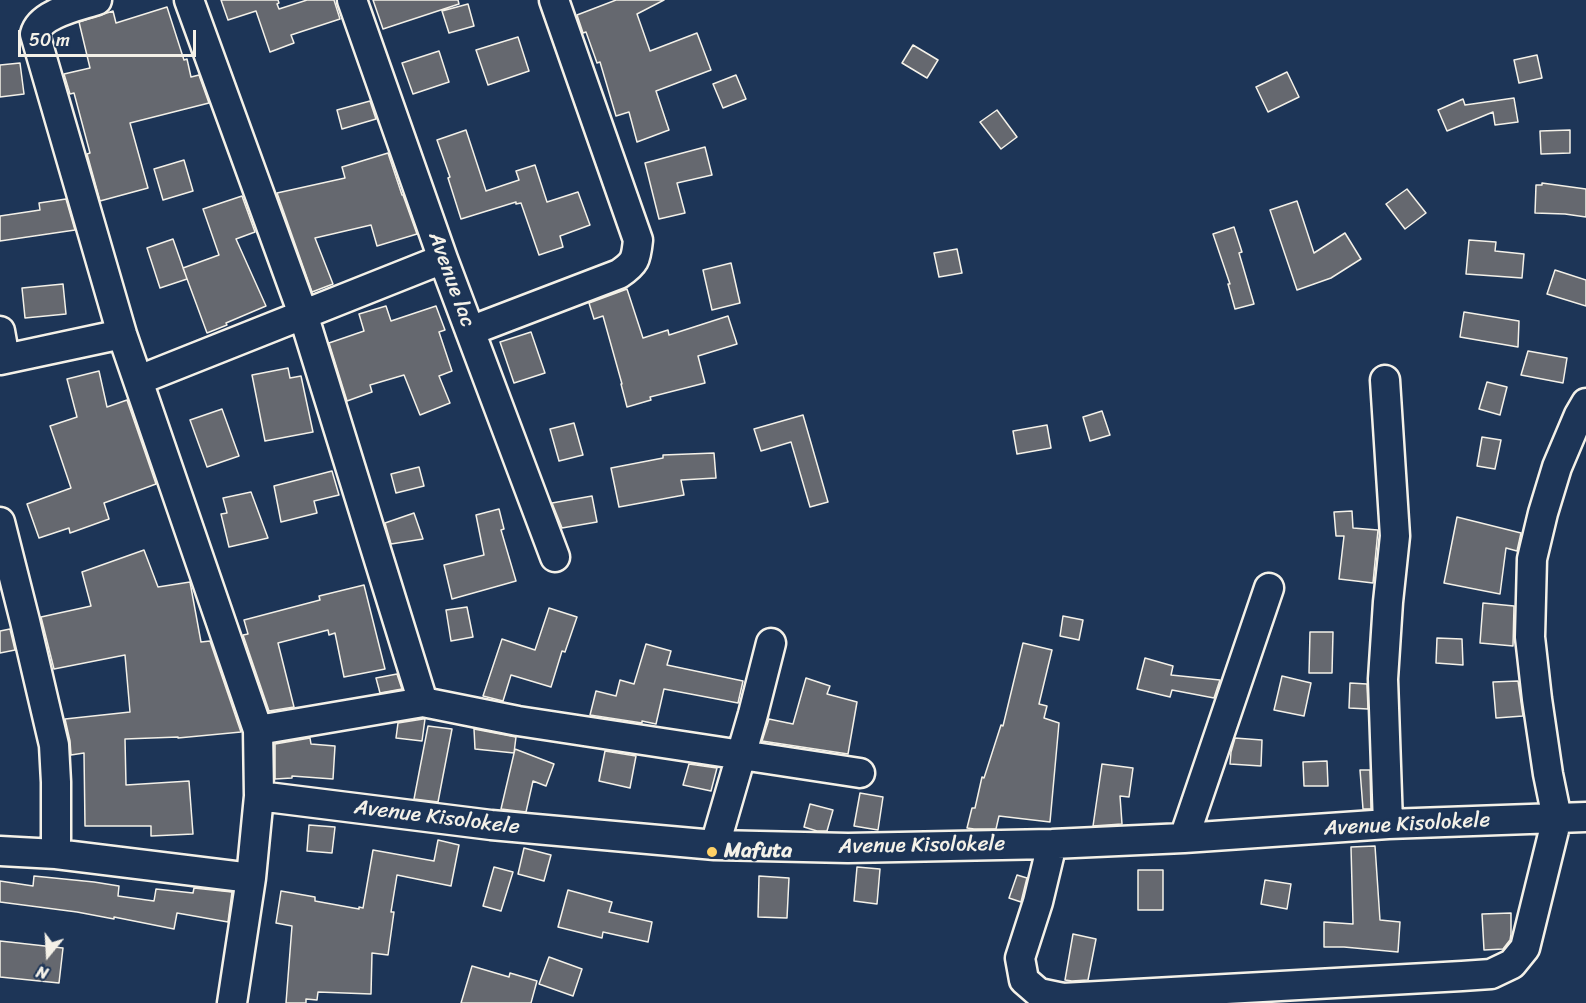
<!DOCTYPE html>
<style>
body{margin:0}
#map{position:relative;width:1586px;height:1003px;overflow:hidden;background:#1d3557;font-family:Sriracha,sans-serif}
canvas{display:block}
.north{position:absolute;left:18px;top:925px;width:60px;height:60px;-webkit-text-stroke:4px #1d3557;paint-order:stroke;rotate:198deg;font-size:16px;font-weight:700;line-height:24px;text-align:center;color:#f4f1e8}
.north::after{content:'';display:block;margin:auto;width:21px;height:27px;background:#f4f1e8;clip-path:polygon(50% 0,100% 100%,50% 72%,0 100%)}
.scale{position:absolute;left:18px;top:30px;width:178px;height:27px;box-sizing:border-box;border:3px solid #f4f1e8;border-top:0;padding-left:8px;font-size:18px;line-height:21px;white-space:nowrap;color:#f4f1e8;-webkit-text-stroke:4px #1d3557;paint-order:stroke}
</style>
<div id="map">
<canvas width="1586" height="1003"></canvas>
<div class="north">N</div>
<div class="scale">50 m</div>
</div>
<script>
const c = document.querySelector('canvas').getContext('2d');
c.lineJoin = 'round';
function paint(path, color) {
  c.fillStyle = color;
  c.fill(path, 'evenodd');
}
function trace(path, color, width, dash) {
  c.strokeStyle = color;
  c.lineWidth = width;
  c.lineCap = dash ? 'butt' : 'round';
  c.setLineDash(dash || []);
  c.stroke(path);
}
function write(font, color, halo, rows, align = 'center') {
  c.font = font + ' Sriracha,sans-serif';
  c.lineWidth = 5;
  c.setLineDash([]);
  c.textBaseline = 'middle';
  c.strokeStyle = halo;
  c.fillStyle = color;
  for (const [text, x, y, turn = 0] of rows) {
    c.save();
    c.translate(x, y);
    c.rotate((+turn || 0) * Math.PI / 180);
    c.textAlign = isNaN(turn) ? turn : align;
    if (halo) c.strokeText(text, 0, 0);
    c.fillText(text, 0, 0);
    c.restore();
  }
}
const building = new Path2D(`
 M221,0H278L279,3L277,4L279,9L307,0H334L340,19L291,35L294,43L270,52L256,11L228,20Z
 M373,0H458L459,4L383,29Z
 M616,0H664L637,14L650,51L697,33L711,70L656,91L669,130L637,142L629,112L616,116L600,62L597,63L586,32L583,33L577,15Z
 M468,4L474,26L449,33L442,11Z
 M167,7L184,60L187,59L191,77L199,75L209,103L130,123L148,188L100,201L87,154L90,153L74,93L70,94L64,74L90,68L79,22L113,11L116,23Z
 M518,37L529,71L488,85L476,50Z
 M913,45L938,60L927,78L902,63Z
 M439,51L449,82L413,94L402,63Z
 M1537,55L1542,78L1519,83L1514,60Z
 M20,63L24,94L0,97V65Z
 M1287,72L1299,97L1268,112L1256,87Z
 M736,75L746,99L723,108L713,84Z
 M1514,98L1518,122L1495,125L1493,112L1447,131L1438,110L1463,99L1465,105Z
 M370,101L376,119L342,129L337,110Z
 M997,110L1017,137L1001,149L980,122Z
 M466,130L486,191L519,180L516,171L535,165L547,202L578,192L590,225L560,236L563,247L539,255L521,203L516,204V202L461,219L448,178L450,177L437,140Z
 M1570,130V153L1541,154L1540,131Z
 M705,147L712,175L677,183L685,213L659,219L645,163Z
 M388,153L402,195H403L417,234L377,246L371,225L315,238L333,284L312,292L277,193L345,178L342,167Z
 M184,160L193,191L163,200L154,169Z
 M1542,183L1586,189V217L1565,214L1535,213L1536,185H1542Z
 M1407,189L1426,213L1405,229L1386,204Z
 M242,196L255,232L236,239L266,306L226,323L227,325L207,333L183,268L219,255L203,209Z
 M66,199L75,230L0,241V216L40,210L39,203Z
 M1297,201L1314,253L1345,233L1361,259L1331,278L1297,290L1270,210Z
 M1234,227L1242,252L1239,253L1254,304L1235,309L1228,284H1230L1213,234Z
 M173,239L187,279L160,288L147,248Z
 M1469,240L1496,242L1495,251L1524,254L1522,278L1466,274Z
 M957,249L962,273L939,277L934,253Z
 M731,263L740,303L712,310L703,270Z
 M1555,270L1586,280V306L1547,294Z
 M63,284L66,314L25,318L22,288Z
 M627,289L643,338L668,330L669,335L728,316L737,344L698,356L705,383L650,397L651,400L627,407L621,384H622L603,316L594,319L589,303Z
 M386,306L391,321L436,306L445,330L439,332L452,371L439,376L450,403L420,415L404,375L370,385L372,392L347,401L329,343L364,331L359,314Z
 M1464,312L1519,321L1518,347L1460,337Z
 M531,332L545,373L514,383L500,342Z
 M1528,351L1567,358L1563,383L1521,375Z
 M288,368L290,378L301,376L313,432L265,441L252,375Z
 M99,371L107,407L127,400L156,484L104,503L109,519L70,533L69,528L39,538L27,504L71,488L50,426L77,417L67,379Z
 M1487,382L1507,387L1500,415L1479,409Z
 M222,409L239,456L207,467L190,420Z
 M1102,411L1110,435L1090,441L1083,417Z
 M803,415L828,502L810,507L791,442L761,451L754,429Z
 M574,423L583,455L559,461L550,429Z
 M1047,425L1051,448L1017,454L1013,431Z
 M1482,437L1501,440L1495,469L1477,466Z
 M714,453L716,478L681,480L684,495L619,507L611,468L663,458V455Z
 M419,467L424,486L396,493L391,474Z
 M332,471L339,495L314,501L317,513L281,522L274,486Z
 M251,492L268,538L229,547L221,514L227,513L223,498Z
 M592,496L597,522L562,528L552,503Z
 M499,509L504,529L501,530L516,581L452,599L444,565L484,555L476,515Z
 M1352,511L1353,528L1378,530L1373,583L1339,579L1344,536H1336L1334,512Z
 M414,513L423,539L391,544L385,523Z
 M1457,517L1521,533L1517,551L1506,548L1500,594L1444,583Z
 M144,550L158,587L190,582L201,642L210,641L241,732L178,738V737L125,739L126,785L189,781L193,834L151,836V826H85L84,753L71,755L70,741L65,719L130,712L125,655L54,669L41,617L91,606L82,572Z
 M364,585L385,669L344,677L335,633L329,635L328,630L278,643L294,707L269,711L243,635L248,634L244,620L320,600L319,596Z
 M1483,603L1514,606L1513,646L1480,643Z
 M467,607L473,637L451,641L446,610Z
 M549,608L577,617L565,652L562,651L551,687L511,675L503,701L483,696L502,639L535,650Z
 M1063,616L1083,620L1079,640L1060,636Z
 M10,629L15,650L0,653V631Z
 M1310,632H1333L1332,673H1309Z
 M1437,638L1462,639L1463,665L1436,663Z
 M1023,643L1052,650L1039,704L1047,706L1044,718L1059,723L1050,822L999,816L996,829H974L967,828L972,808H975L982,777L984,778L1001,725L1003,726Z
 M646,644L671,651L667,665L743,681L738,703L664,689L656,724L642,721V723L590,715L596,691L616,696L620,680L634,684Z
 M1145,658L1173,666L1171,675L1220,680L1214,698L1172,690L1170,697L1137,689Z
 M397,674L402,689L380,693L376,678Z
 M1282,676L1311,683L1304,716L1274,710Z
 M806,678L830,686L827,694L857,702L848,754L762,741L769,719L793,724Z
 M1518,681L1523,716L1496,718L1493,682Z
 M1350,683L1367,684L1368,709L1349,708Z
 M423,719H425L422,741L396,738L398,723Z
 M428,726L452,729L438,802L414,799Z
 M474,729L516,737L514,753L475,749Z
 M310,738L311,744L335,746L333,779L292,776V778L275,779V744Z
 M1235,738L1262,740L1261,766L1230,764L1231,752Z
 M515,749L554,764L546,786L533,781L526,812L501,809Z
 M605,751L636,756L630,788L599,781Z
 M1327,761L1328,786H1304L1303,762Z
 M689,764L717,768L711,791L683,785Z
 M1102,764L1133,768L1129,797L1120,796L1122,824L1093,826Z
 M1360,770H1370L1371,809H1363Z
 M860,793L883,797L878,830L854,826Z
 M810,804L833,810L827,831H817L804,827Z
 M309,825L335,827L332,853L307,851Z
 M438,840L459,845L451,886L397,875L391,912H394L388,955L372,953L371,994L318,992L317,1000L306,999V1003H286L292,926L276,923L281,891L315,897V901L359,909V907L363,908L373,850L434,861Z
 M1375,846L1380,920L1400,922L1398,952L1344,947H1324V922L1353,924L1351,847Z
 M524,848L551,855L544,881L518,874Z
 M494,867L513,872L501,911L483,906Z
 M857,867L880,869L877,904L854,901Z
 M1138,870H1163V910H1138Z
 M1017,875L1027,878L1021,902L1009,898Z
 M34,876L94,882L119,886L118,896L154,901L156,889L193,893L194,888L232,892L228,922L177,913L174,929L114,917V919L77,912L0,902V881L33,886Z
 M759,876L789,878L787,918L758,917Z
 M1265,880L1291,884L1287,909L1261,904Z
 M568,890L612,902L609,912L652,922L648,942L603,932L602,938L558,927Z
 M1511,913V934L1510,940L1503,949L1484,950L1482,914Z
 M1073,934L1096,939L1088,980L1072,981L1065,980Z
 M0,941L63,948L59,983L0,977Z
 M549,957L582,969L573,996L539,984Z
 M472,966L509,977L510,973L537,981L531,1003H461Z`);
paint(building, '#65686f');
trace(building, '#f4f1e8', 1.5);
const minor = new Path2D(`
 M97,0C79,6 40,13 35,34L122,334L258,730L259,796L251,878L232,1003
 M189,0L303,314L423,702
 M352,0L443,259L555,557
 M0,331L5,359
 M470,331L619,274C635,263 636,260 638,240L554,0
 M0,360L122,334
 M139,380L443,259
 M1385,380L1395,536L1388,602L1383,679L1388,824
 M0,522L25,621L54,745L56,782V854
 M258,730L423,702L518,721L860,773
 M259,796L491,825L715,845L848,848L1052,844L1184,838L1388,824L1586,817
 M1184,838L1269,588
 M1052,844L1038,902L1020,958L1024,980L1039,993L1063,998L1462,976L1491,974L1512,964L1525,948L1557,818L1548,774L1537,699L1530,637L1532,559L1543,513L1557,467L1579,415L1586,403
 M715,845L753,714L771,643
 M0,851L56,854L251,878`);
trace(minor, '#f4f1e8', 33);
trace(minor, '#1d3557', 28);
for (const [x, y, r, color] of [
 [712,852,6,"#ffd166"]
]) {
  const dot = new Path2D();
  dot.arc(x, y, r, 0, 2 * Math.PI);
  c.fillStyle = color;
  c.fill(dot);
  trace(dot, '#1d3557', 2);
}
write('21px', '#f4f1e8', '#1d3557', [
 ["Avenue lac",451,280,70],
 ["Avenue Kisolokele",437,818,7],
 ["Avenue Kisolokele",1407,825,-3],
 ["Avenue Kisolokele",922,846,-1]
]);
write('bold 21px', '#f4f1e8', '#1d3557', [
 ["Mafuta",724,852]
], 'left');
</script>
